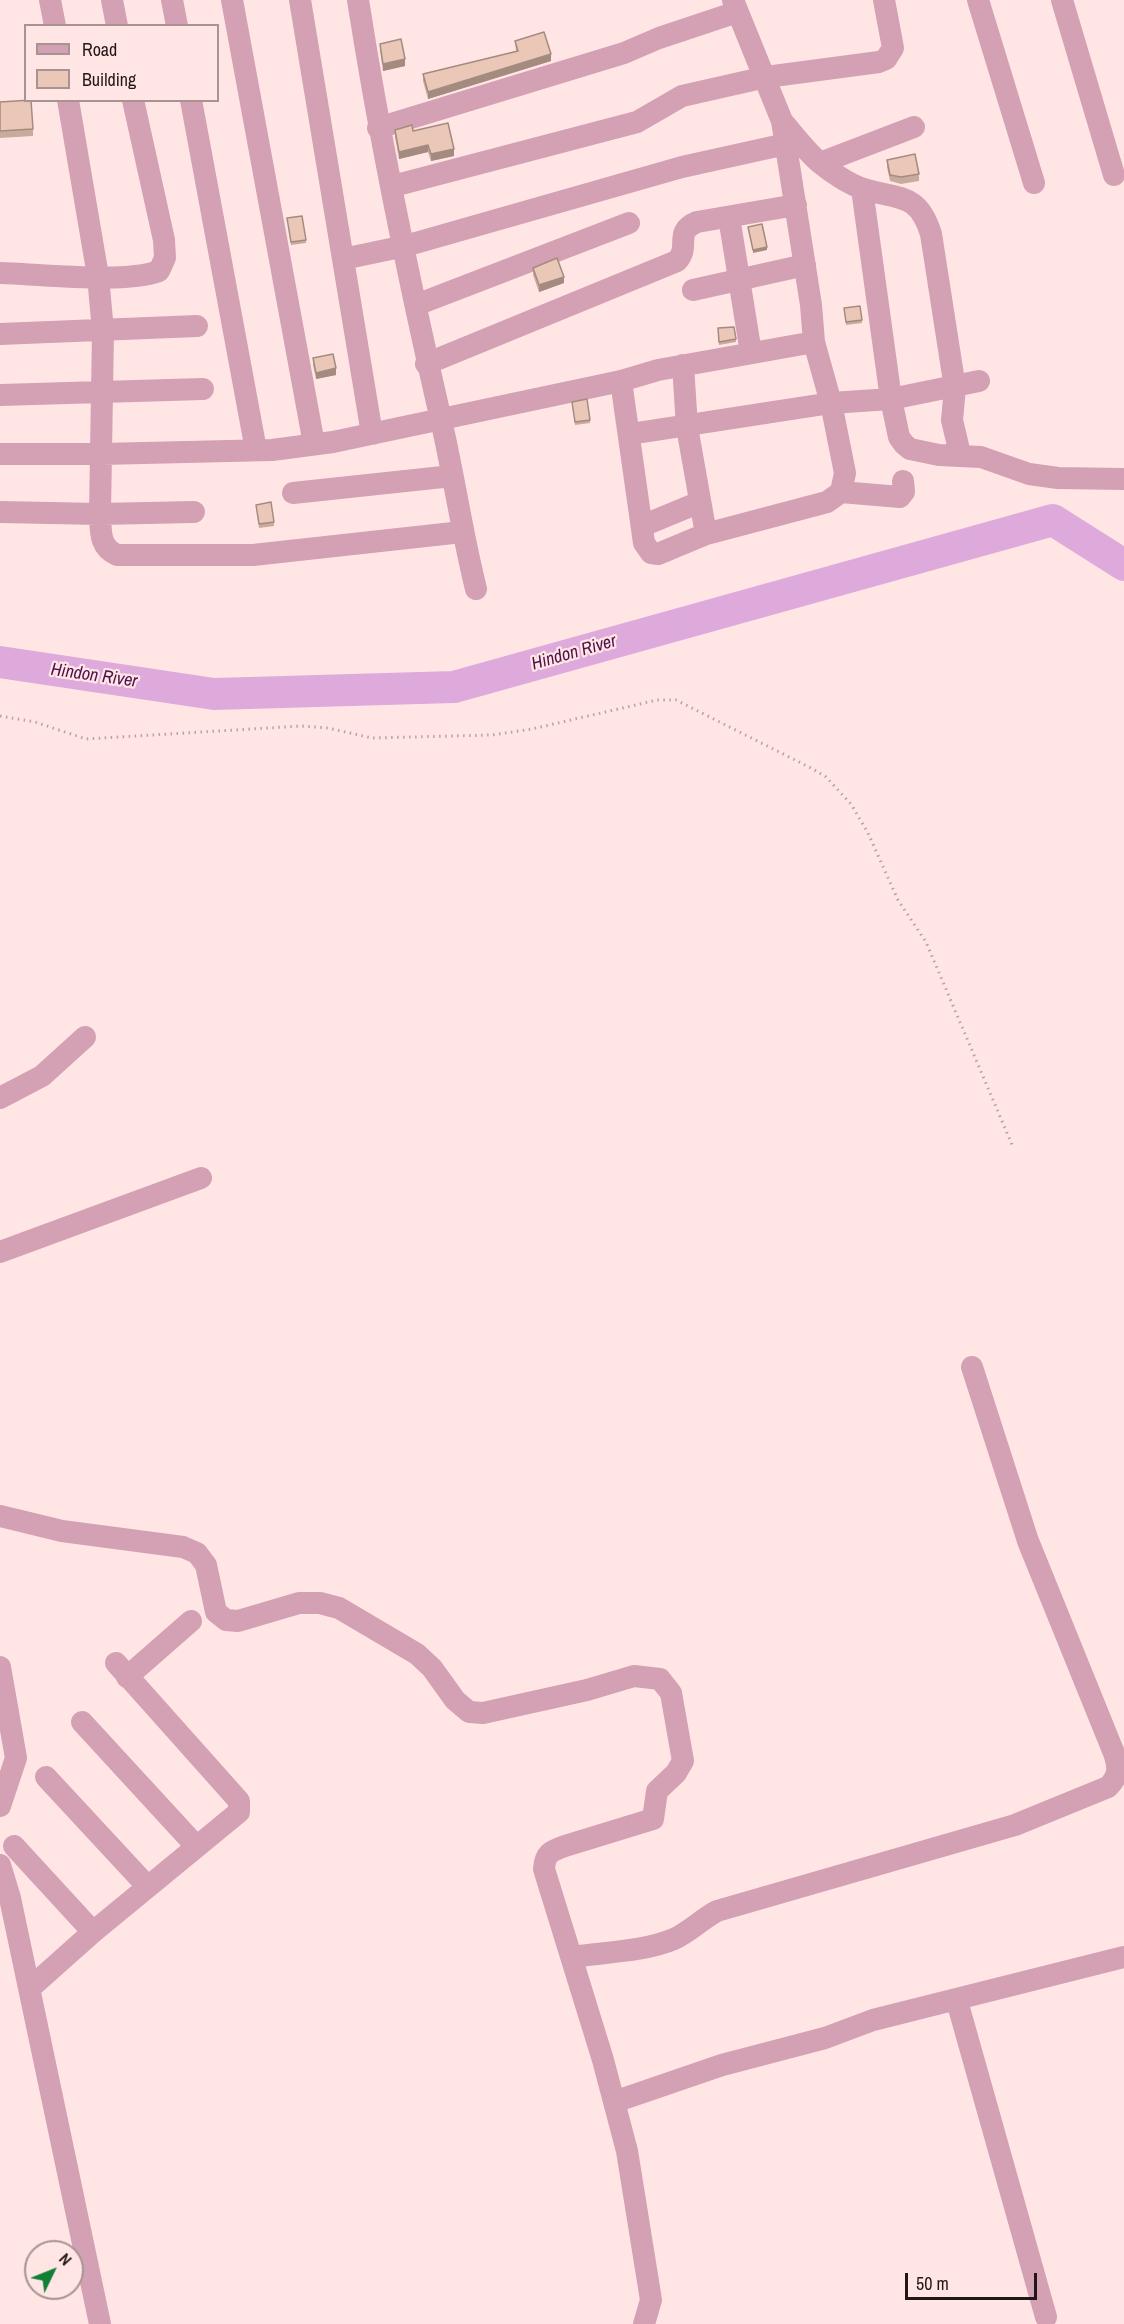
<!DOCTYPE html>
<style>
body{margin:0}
#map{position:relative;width:1124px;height:2324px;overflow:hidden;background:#ffe6e5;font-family:"Archivo Narrow",sans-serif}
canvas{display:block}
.legend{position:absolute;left:24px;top:24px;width:195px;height:78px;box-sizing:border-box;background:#ffe6e5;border:2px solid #a79392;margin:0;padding:8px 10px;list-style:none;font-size:18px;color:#231616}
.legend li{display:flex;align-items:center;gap:12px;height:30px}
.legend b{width:30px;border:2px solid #a79392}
.north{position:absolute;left:24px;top:2240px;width:60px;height:60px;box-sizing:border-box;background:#ffe6e5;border:2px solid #a79392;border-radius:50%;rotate:47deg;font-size:16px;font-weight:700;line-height:24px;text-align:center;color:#231616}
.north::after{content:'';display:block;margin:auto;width:21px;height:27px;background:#118037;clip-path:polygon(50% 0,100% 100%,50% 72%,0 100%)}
.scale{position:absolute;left:905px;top:2273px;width:132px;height:27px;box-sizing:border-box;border:3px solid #231616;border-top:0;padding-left:8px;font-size:18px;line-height:21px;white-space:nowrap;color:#231616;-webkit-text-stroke:4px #ffe6e5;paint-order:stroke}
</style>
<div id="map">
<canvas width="1124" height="2324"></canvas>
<ul class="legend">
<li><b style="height:8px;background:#d4a0b4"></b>Road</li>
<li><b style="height:16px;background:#eac7b7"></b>Building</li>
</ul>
<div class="north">N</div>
<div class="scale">50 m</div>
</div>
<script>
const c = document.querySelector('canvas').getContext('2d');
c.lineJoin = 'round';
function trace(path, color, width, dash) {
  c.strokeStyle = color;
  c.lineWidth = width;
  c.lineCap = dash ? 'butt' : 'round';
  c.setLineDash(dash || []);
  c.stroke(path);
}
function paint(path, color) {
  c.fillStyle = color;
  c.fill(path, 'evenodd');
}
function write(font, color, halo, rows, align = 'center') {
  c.font = font + ' "Archivo Narrow",sans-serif';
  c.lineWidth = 4.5;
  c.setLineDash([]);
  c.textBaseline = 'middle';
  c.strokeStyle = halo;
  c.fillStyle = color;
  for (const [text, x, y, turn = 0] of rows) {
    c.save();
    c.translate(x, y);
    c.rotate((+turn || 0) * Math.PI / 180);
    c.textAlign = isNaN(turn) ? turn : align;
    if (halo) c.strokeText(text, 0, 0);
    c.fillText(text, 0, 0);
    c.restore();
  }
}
trace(new Path2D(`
 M0,662L214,694L454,687L1053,520L1124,565`), '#deaadb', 32);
trace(new Path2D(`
 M0,716L35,722L86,739L301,726L328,728L372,738L492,735L532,729L657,700H676L811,768L826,777L851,804L868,833L898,900L926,942L1013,1147`), '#b8a3a2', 3, [1.5, 4.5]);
trace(new Path2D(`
 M50,0L55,26
 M112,0L117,26
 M172,0L177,26
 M232,0L314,444
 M300,0L372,434
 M358,0C380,141 409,281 441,420C454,476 462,533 476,589
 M978,0L1034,183
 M1062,0L1114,175
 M68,100L98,276L103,331L100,514C101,532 99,547 117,555H253L462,532
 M191,100L256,450
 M782,121C794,135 806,151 820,163C831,172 850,185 864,189C899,200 918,192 931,234L955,388L952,420L960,454
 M378,128L624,53L659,38L737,12
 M820,163L914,127
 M393,186L637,122L682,96L766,77L879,62L886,59L893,48L884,0
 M862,189L891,399L899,437L904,444L910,449L939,455L981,457L1029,474L1058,478L1124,479
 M729,217L751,353
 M343,259L405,246L682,167L786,144
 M0,273C39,274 126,284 159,271L165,258L164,240L133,100
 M693,290L805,265
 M416,305L629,223
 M0,334L197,326
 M426,364L677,261C691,246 673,232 697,222L796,205
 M683,365L687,427L706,534
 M621,381L644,543L651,553L658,554L706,534L827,502L841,492L845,473L831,403L814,342L811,305L782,121L733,0
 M0,395L203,389
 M630,434L831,403L891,399L979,381
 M0,454H101L272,450L333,442L621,381L658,370L814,342
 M841,492L900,497L904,492L903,481
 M293,493L452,476
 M0,512L100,514L194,512
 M642,526L700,502
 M0,1098L42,1076L85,1037
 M0,1252L201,1178
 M0,1516L62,1531L183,1547L197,1553L206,1565L216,1612L226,1620L238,1621L299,1603H320L339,1608L417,1654L432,1668L455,1700L469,1712L483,1713L587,1690L634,1676L660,1679L671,1693L683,1761L676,1773L657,1791L653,1819L565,1846C551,1851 545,1853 544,1869L603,2060L627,2151L651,2300L644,2324
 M0,1667L16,1758L0,1806
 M127,1677L191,1621
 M82,1722L196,1846
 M46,1777L148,1887
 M14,1846L93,1932
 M0,1865L10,1898L100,2324
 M572,1957C604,1952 643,1952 674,1939C689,1932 702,1919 717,1911L1015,1825L1108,1787C1119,1776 1119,1768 1114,1753L1028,1541L972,1367
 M29,1989L93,1932L239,1812V1801L116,1663
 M957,2001L1046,2317
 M614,2102L722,2065L825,2038L873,2020L1124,1957`), '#d4a0b4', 22);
paint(new Path2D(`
 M515,41L551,61L428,99L423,81V74L516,51Z
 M380,44L405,66L383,71L380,50Z
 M0,102L33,129V136L0,138Z
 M395,130L413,131L454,156L431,161L428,152L399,159L395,137Z
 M887,160L919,174V181L901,184L890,181L887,167Z
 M287,218L306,240V243L291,245Z
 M533,268L564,283L539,292L533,275Z
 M844,308L862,320V323L846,325Z
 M718,328L736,339V342L719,345Z
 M313,358L336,375L316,379L313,365Z
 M572,402L590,420V423L575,425Z
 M256,505L274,522V526L259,528Z`), '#c9ab9d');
paint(new Path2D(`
 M551,54V61L428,99V92Z
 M405,59V66L383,71V64Z
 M428,145V152L399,159V152Z
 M454,149V156L431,161V154Z
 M767,247V250L753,253V250Z
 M564,277V283L539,292V285Z
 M336,368V375L316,379V373Z`), '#a48b80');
const building = new Path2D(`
 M544,32L551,54L428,92L423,74L518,51L515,41Z
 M401,39L405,59L383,64L380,44Z
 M31,100L33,129L0,131V102Z
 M448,123L454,149L431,154L428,145L399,152L395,130L412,125L413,131Z
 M915,154L919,174L901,177L890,175L887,160Z
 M302,216L306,240L291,242L287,218Z
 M762,224L767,247L753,250L748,227Z
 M557,258L564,277L539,285L533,268Z
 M860,306L862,320L846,322L844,308Z
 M734,327L736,339L719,342L718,328Z
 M333,354L336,368L316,373L313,358Z
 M587,399L590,420L575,422L572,402Z
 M271,502L274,522L259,524L256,505Z`);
paint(building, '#eac7b7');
trace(building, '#a48b80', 1.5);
write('italic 18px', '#4d104d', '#ffe6e5', [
 ["Hindon River",574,653,-16],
 ["Hindon River",94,676,8]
]);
</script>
